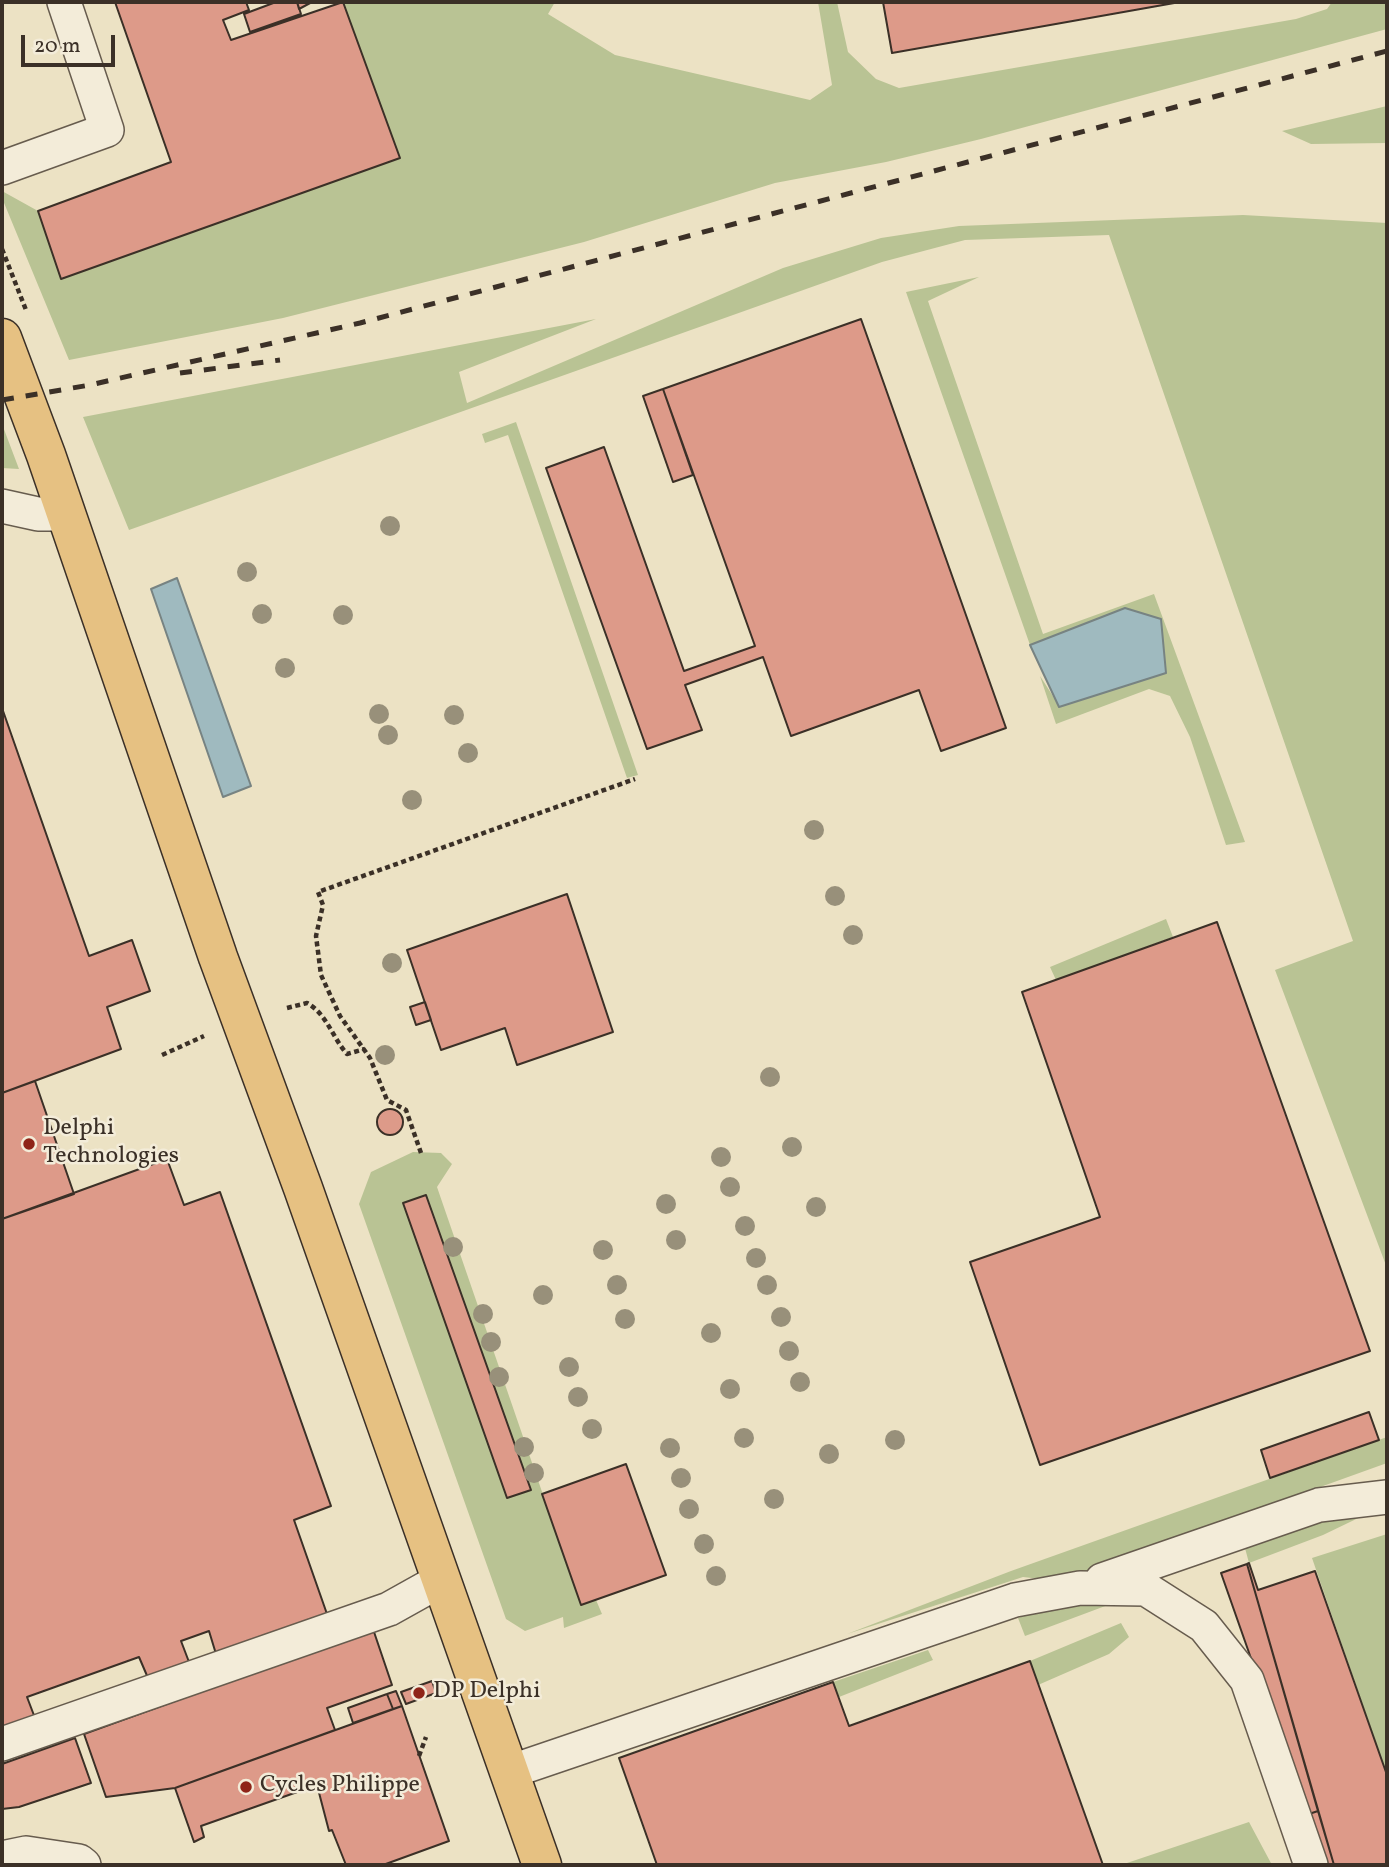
<!DOCTYPE html>
<style>
body{margin:0}
#map{position:relative;width:1389px;height:1867px;overflow:hidden;background:#ece2c4;font-family:Vollkorn,serif}
canvas{display:block}
.frame{position:absolute;inset:0;border:4px solid #3b3027;pointer-events:none}
.scale{position:absolute;left:21px;top:35px;width:94px;height:32px;box-sizing:border-box;border:4px solid #3b3027;border-top:0;padding-left:9px;font-size:21px;line-height:24px;white-space:nowrap;color:#3b3027;-webkit-text-stroke:5px #f3ecd9;paint-order:stroke}
</style>
<div id="map">
<canvas width="1389" height="1867"></canvas>
<div class="frame"></div>
<div class="scale">20 m</div>
</div>
<script>
const c = document.querySelector('canvas').getContext('2d');
c.lineJoin = 'round';
function paint(path, color) {
  c.fillStyle = color;
  c.fill(path, 'evenodd');
}
function trace(path, color, width, dash) {
  c.strokeStyle = color;
  c.lineWidth = width;
  c.lineCap = dash ? 'butt' : 'round';
  c.setLineDash(dash || []);
  c.stroke(path);
}
function write(font, color, halo, rows, align = 'center') {
  c.font = font + ' Vollkorn,serif';
  c.lineWidth = 5;
  c.setLineDash([]);
  c.textBaseline = 'middle';
  c.strokeStyle = halo;
  c.fillStyle = color;
  for (const [text, x, y, turn = 0] of rows) {
    c.save();
    c.translate(x, y);
    c.rotate((+turn || 0) * Math.PI / 180);
    c.textAlign = isNaN(turn) ? turn : align;
    if (halo) c.strokeText(text, 0, 0);
    c.fillText(text, 0, 0);
    c.restore();
  }
}
paint(new Path2D(`
 M343,2H555L548,14L615,55L810,100L832,85L818,2H837L848,52L876,79L899,88L1296,19L1327,9L1332,2H1387V29L981,139L886,162L775,183L584,242L283,318L69,360L2,198V191L38,211L62,279L400,158Z
 M1387,106V143L1311,144L1282,131Z
 M1243,215L1387,223V1268L1275,970L1353,941L1109,235L965,240L882,262L129,530L83,417L596,319L459,372L467,403L783,268L881,238L959,226Z
 M979,277L928,301L1043,634L1154,594L1245,842L1226,845L1190,737L1170,696L1149,689L1056,724L1040,676L1060,707L1166,673L1161,619L1125,608L1030,645L906,292Z
 M516,422L638,775L627,778L508,435L485,443L482,434Z
 M2,424L19,469L2,468Z
 M1166,919L1173,937L1056,980L1050,967Z
 M413,1152L441,1153L452,1164L437,1187L581,1605L596,1600L602,1614L564,1628L563,1617L525,1631L506,1619L359,1204L371,1172Z
 M1387,1437V1463L1059,1581L1023,1577L847,1634L1011,1571Z
 M1377,1509L1323,1535L1249,1563L1242,1537Z
 M1387,1534V1775L1312,1558Z
 M1071,1599L1116,1602L1025,1636L1018,1618Z
 M1121,1623L1129,1637L1109,1654L1038,1685L1030,1661Z
 M928,1650L933,1660L839,1697L833,1682Z
 M1249,1822L1272,1865H1121Z`), '#b9c394');
const water = new Path2D(`
 M177,578L251,786L223,797L151,589Z
 M1125,608L1161,619L1166,673L1059,707L1030,645Z`);
paint(water, '#9fbabf');
trace(water, '#778382', 2);
const building = new Path2D(`
 M115,2H246L249,10L223,20L231,40L343,2L400,158L61,279L38,211L171,162Z
 M276,2H297L301,14L250,32L244,14Z
 M297,2H312L299,9Z
 M883,2H1180L892,53Z
 M861,319L1006,728L941,751L919,690L791,736L763,657L685,685L702,730L647,749L546,468L604,447L684,671L755,646L663,389Z
 M663,389L693,475L673,482L643,396Z
 M2,708L89,956L132,940L150,991L107,1007L121,1049L2,1093Z
 M567,894L613,1032L517,1065L505,1028L441,1050L407,950Z
 M1217,922L1370,1351L1040,1465L970,1262L1100,1217L1022,992Z
 M425,1002L431,1020L416,1025L410,1007Z
 M35,1081L74,1194L2,1219V1093Z
 M377 1122a13 13 0 1 1 26 0a13 13 0 1 1-26 0Z
 M167,1159L184,1205L220,1192L331,1506L294,1520L327,1614L216,1654L209,1631L181,1641L189,1662L148,1678L139,1657L27,1697L35,1718L2,1729V1219Z
 M426,1195L531,1490L507,1498L403,1203Z
 M1369,1412L1379,1440L1270,1478L1261,1450Z
 M626,1464L666,1575L581,1605L542,1494Z
 M1249,1563L1258,1590L1315,1571L1387,1775V1865H1334L1247,1564Z
 M1247,1564L1318,1811L1306,1815L1221,1573Z
 M373,1629L392,1685L327,1708L335,1730L175,1788L106,1797L84,1734Z
 M1030,1661L1103,1865H657L619,1758L833,1682L849,1726Z
 M432,1681L436,1693L406,1704L401,1692Z
 M396,1691L402,1706L393,1709L387,1694Z
 M387,1694L393,1709L353,1723L348,1708Z
 M402,1706L449,1841L383,1865H346L332,1830L329,1831L317,1785L201,1826L204,1837L194,1842L175,1788Z
 M75,1738L91,1783L19,1807L2,1809V1764Z
 M1318,1811L1334,1865H1323L1306,1815Z`);
paint(building, '#dd9a89');
trace(building, '#3b3027', 2);
const minor = new Path2D(`
 M2,168L107,130L64,2
 M2,506L38,514H66
 M1102,1580L1319,1505L1387,1497
 M2,1744L389,1609L441,1580
 M509,1772L1015,1600L1080,1588L1146,1589L1204,1626L1247,1680L1311,1865
 M2,1858L26,1853L79,1861L84,1865`);
const major = new Path2D(`
 M2,338L46,455L218,957L303,1188L542,1865`);
trace(minor, '#675c4e', 36);
trace(major, '#3b3027', 41);
trace(new Path2D(`
 M2,249L26,310
 M287,1008L307,1003C327,1014 332,1037 347,1054L365,1049
 M162,1055L204,1036
 M421,1153L406,1110L387,1100L370,1058L340,1016L321,975L316,936L323,905L318,892L635,779
 M419,1756L426,1737`), '#3b3027', 4.5, [5, 3.5]);
trace(minor, '#f3ecd9', 33);
trace(major, '#e6c182', 38);
trace(new Path2D(`
 M180,373L280,360
 M2,400L90,385L360,323L1387,51`), '#3b3027', 5, [12, 12]);
c.fillStyle = '#98907a';
for (const [x, y] of [
 [390,526],
 [247,572],
 [262,614],
 [343,615],
 [285,668],
 [379,714],
 [454,715],
 [388,735],
 [468,753],
 [412,800],
 [814,830],
 [835,896],
 [853,935],
 [392,963],
 [385,1055],
 [770,1077],
 [792,1147],
 [721,1157],
 [730,1187],
 [666,1204],
 [816,1207],
 [745,1226],
 [676,1240],
 [453,1247],
 [603,1250],
 [756,1258],
 [617,1285],
 [767,1285],
 [543,1295],
 [483,1314],
 [781,1317],
 [625,1319],
 [711,1333],
 [491,1342],
 [789,1351],
 [569,1367],
 [499,1377],
 [800,1382],
 [730,1389],
 [578,1397],
 [592,1429],
 [744,1438],
 [895,1440],
 [524,1447],
 [670,1448],
 [829,1454],
 [534,1473],
 [681,1478],
 [774,1499],
 [689,1509],
 [704,1544],
 [716,1576]
]) {
  c.beginPath();
  c.arc(x, y, 10, 0, 2 * Math.PI);
  c.fill();
}
for (const [x, y, r, color] of [
 [29,1144,7,"#8f2418"],
 [419,1693,7,"#8f2418"],
 [246,1787,7,"#8f2418"]
]) {
  const dot = new Path2D();
  dot.arc(x, y, r, 0, 2 * Math.PI);
  c.fillStyle = color;
  c.fill(dot);
  trace(dot, '#f3ecd9', 2.5);
}
write('24px', '#3b3027', '#f3ecd9', [
 ["Delphi",43,1130],
 ["Technologies",43,1158],
 ["DP Delphi",433,1693],
 ["Cycles Philippe",260,1787]
], 'left');
</script>
